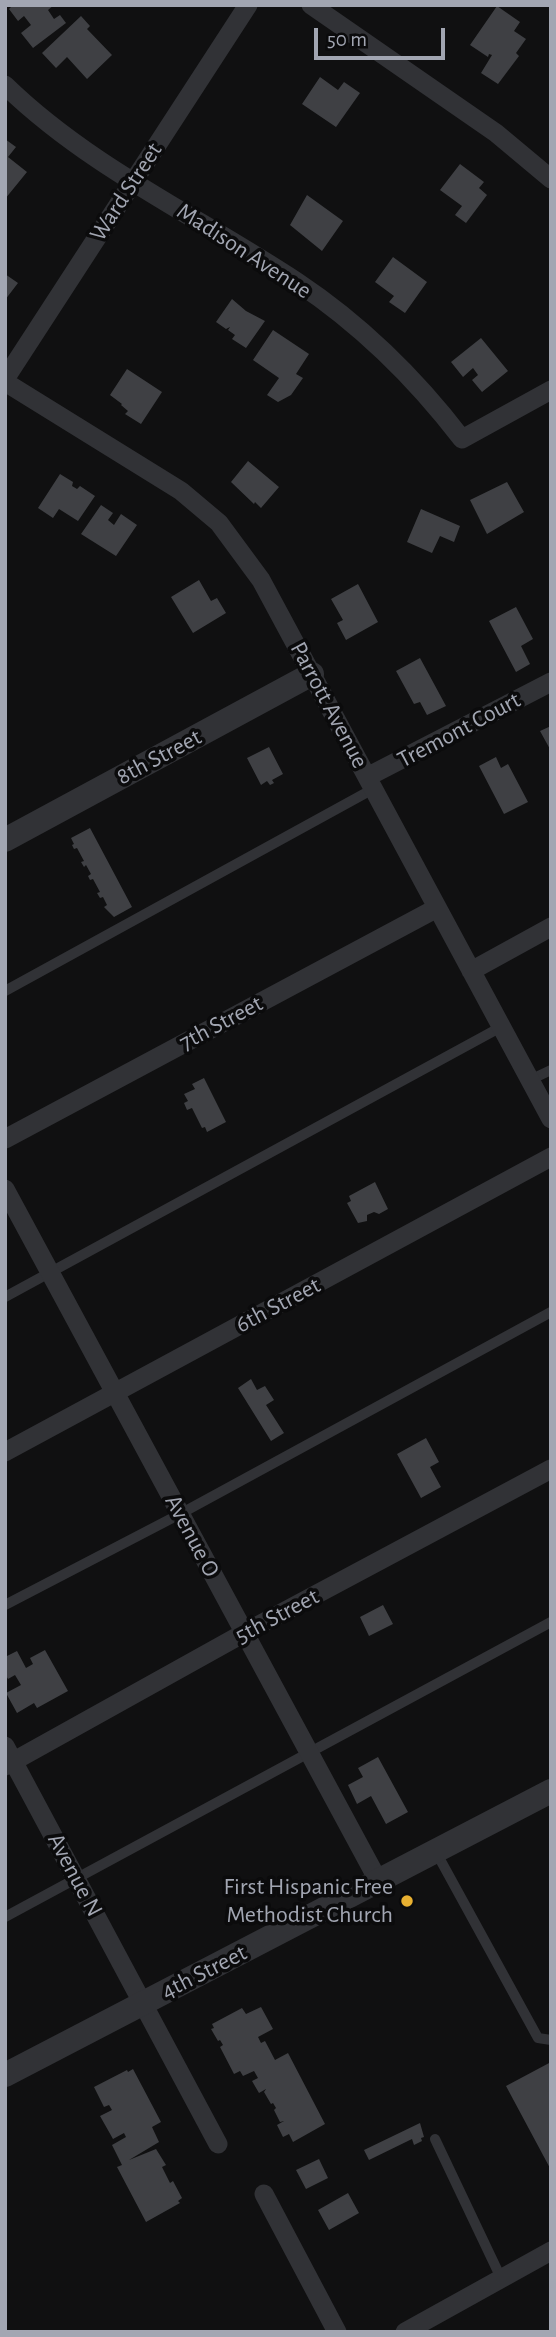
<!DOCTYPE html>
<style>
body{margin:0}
#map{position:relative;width:556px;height:2337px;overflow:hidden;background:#101011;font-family:"Alegreya Sans",sans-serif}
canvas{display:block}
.frame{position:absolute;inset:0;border:7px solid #a2a6b2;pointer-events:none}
.scale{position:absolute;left:314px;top:28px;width:131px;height:32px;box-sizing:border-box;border:4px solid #a2a6b2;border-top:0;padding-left:9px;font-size:21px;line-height:24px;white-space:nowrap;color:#a2a6b2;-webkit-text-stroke:5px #0b0b0c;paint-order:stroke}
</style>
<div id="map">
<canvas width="556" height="2337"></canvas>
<div class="frame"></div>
<div class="scale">50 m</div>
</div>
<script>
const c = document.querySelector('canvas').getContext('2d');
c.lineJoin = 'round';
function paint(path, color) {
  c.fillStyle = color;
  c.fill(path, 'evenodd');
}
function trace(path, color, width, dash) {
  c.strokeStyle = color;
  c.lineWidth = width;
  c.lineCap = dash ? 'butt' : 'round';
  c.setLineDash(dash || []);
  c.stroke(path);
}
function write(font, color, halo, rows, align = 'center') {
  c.font = font + ' "Alegreya Sans",sans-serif';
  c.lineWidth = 7;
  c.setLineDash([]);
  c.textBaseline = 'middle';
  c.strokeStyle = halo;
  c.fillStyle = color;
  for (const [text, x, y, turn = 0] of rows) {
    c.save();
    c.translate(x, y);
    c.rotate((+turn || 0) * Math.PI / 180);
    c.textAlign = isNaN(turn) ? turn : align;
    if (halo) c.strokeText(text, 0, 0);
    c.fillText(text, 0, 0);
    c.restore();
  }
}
paint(new Path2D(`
 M13,5H54L48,10L54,19L60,15L66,23L33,48L21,33L31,25L24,16L18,21L9,9Z
 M497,6L520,22L514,31L526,39L516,53L519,56L498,84L481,73L492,55L489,54L488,57L470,45Z
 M81,16L90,26L87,29L112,55L87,79L67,57L56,68L42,53Z
 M320,77L338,90L344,82L360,93L336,127L302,104Z
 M5,139L16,147L8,157L27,172L5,199Z
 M460,164L484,182L479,188L487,195L466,223L455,215L462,206L440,190Z
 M307,195L343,221L322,251L290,225Z
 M393,257L427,282L405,313L389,302L394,296L375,282Z
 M5,274L18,283L5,300Z
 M232,299L246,311L265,321L246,348L232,339L235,335L228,330L230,327L226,329L216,322Z
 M273,330L309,354L296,374L303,378L291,395L278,402L267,395L279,378L253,360Z
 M481,338L508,371L482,392L472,380L478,375L473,368L463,377L451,362Z
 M127,369L162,392L141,424L125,414L128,411L121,405L122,404L110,395Z
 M248,461L279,487L261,508L255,502L254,504L231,482Z
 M60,474L73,482L72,486L77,489L80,486L95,496L78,521L59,509L53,518L38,508Z
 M507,482L524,512L487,534L470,500Z
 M101,505L113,513L108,520L114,525L121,514L137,525L116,556L81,534Z
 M421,509L460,526L454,542L440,536L432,553L407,542Z
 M199,580L211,601L217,598L226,613L193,633L171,597Z
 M358,584L378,622L346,640L337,623L343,620L331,599Z
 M516,607L533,639L521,646L530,664L516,672L489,621Z
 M420,658L446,706L427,715L420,702L414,704L396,671Z
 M551,726V751L540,731Z
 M269,747L283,774L272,780L274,783L270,785L267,781L261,785L247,758Z
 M496,757L501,768L508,764L528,802L504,814L479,766Z
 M90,828L132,907L114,917L104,907L107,905L103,897L100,898L97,893L100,892L93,879L90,880L88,876L91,874L86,865L84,867L81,862L84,861L77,848L74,849L72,845L74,844L71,838Z
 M204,1078L226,1122L207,1132L205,1127L202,1128L192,1108L187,1110L184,1103L188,1101L184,1094L195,1089L192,1084Z
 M375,1182L388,1209L379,1214L374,1212L367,1215V1221L358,1223L347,1203L351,1201L349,1196Z
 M251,1379L257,1390L265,1386L274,1400L266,1405L284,1433L271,1441L238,1388Z
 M426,1438L439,1462L430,1467L441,1487L421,1498L397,1454Z
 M383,1605L393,1624L369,1636L360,1617Z
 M45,1650L68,1691L37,1708L34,1703L17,1713L6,1693L21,1685L15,1675L8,1679L5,1674V1657L17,1651L26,1668L33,1664L30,1658Z
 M378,1757L408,1812L386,1824L371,1796L357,1804L348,1785L363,1777L358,1768Z
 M261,2007L273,2029L258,2037L261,2043L265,2041L275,2060L288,2053L325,2124L293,2142L289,2134L283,2137L277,2125L284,2121L280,2122L274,2110L276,2108L273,2103L271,2104L264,2092L266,2089L259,2093L252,2081L258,2078L254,2071L243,2076L240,2071L234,2074L220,2047L223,2045L220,2040L218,2041L211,2029L214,2028L212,2024L242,2008L246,2014Z
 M551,2062V2170L506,2086Z
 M133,2069L161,2122L152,2127L159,2142L129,2160L156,2149L166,2165L162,2167L170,2183L173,2181L182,2198L178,2201L180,2203L146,2222L117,2167L122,2165L112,2145L126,2137L124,2133L113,2139L100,2116L112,2110L109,2105L104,2107L94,2087L127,2070L128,2072Z
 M420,2123L424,2137L421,2138L422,2141L414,2145L412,2139L369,2160L364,2150Z
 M319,2159L328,2178L306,2189L296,2170Z
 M348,2193L359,2213L329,2230L318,2210Z`), '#3f4044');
trace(new Path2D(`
 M5,991L373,789
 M530,1080L551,1070
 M5,1297L501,1027
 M5,1605L180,1514L551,1312
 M436,1852L538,2038L551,2040
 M5,1917L551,1622
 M435,2139L501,2278`), '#313236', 10);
trace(new Path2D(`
 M311,5L496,133L551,179
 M5,85C89,167 199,217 297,282C360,324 416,379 462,439L551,390
 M5,379L248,5
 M5,382L181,491L219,523L261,580L551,1119
 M367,777L551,682
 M471,971L551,927
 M5,1139L437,908
 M5,1189L379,1882
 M5,1452L551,1157
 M5,1746L218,2144
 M5,1766L244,1633L551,1469
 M264,2194L337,2332
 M405,2332L551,2251`), '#313236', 19);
trace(new Path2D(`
 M5,840L312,674
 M5,2075L551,1791`), '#313236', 24);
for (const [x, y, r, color] of [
 [407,1901,7,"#e8b031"]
]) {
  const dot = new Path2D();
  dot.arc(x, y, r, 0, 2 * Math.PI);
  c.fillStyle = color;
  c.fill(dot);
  trace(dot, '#0b0b0c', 2.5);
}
write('24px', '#a2a6b2', '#0b0b0c', [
 ["Ward Street",126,192,-57],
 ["Madison Avenue",244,251,33],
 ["Parrott Avenue",329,705,62],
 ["Tremont Court",459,730,-28],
 ["8th Street",159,757,-28],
 ["7th Street",221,1023,-28],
 ["6th Street",278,1305,-28],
 ["Avenue O",192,1536,62],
 ["5th Street",277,1616,-28],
 ["Avenue N",75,1875,62],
 ["4th Street",204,1972,-27]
]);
write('24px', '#a2a6b2', '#0b0b0c', [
 ["First Hispanic Free",393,1887],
 ["Methodist Church",393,1915]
], 'right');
</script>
